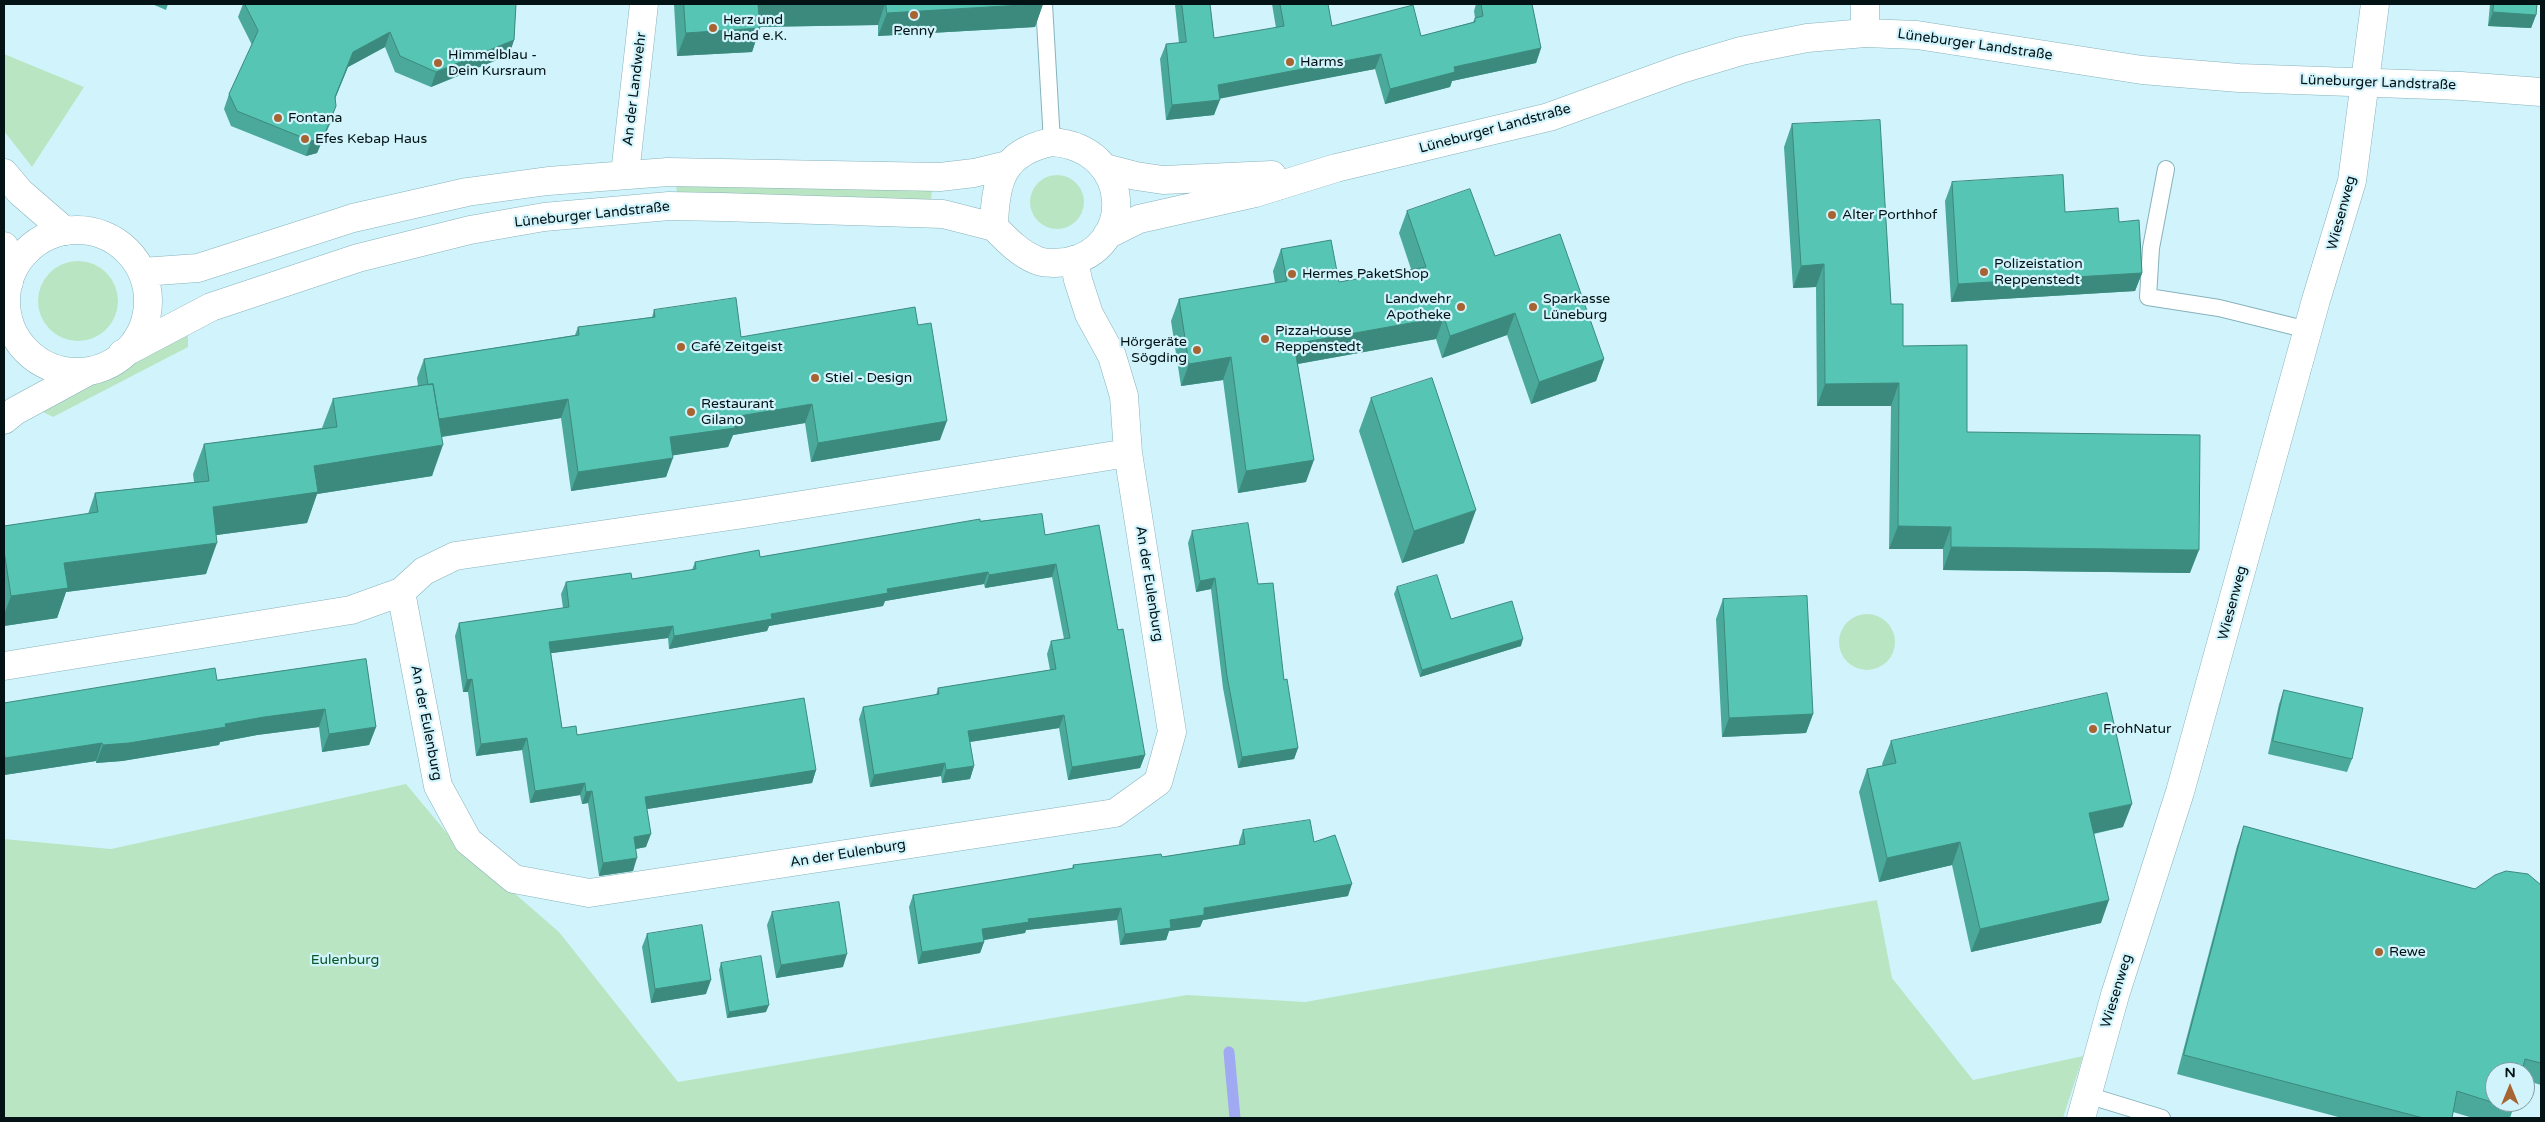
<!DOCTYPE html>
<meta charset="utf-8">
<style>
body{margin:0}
#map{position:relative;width:2545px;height:1122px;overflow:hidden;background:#d1f4fc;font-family:"Varela Round",sans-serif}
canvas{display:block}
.frame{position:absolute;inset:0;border:5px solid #031215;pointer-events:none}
.north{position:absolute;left:2485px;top:1062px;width:50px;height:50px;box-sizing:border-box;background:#d1f4fc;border:1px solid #7f9aa0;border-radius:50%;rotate:0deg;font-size:14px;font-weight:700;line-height:20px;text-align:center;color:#031215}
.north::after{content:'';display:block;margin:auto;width:18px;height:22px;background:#a76432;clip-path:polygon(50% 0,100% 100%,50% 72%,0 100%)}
</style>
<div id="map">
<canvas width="2545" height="1122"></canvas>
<div class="frame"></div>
<div class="north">N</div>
</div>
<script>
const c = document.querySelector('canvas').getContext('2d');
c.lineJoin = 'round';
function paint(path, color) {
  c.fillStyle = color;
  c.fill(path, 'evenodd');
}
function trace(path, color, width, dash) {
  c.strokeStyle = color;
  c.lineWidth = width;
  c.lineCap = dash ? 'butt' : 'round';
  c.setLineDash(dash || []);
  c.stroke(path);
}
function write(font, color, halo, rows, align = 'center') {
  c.font = font + ' "Varela Round",sans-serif';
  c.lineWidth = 4.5;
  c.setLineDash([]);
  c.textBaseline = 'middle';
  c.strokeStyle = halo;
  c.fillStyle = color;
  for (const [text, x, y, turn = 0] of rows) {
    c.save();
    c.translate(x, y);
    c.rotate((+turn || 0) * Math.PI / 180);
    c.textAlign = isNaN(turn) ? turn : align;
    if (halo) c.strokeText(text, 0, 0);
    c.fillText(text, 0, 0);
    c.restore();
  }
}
paint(new Path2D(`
 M4,54L84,87L32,167L4,131Z
 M1030 202a27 27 0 1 1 54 0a27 27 0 1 1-54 0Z
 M676,183L932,189L931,201L677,194Z
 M38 301a40 40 0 1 1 80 0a40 40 0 1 1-80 0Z
 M188,329V347L53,417L41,411L84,381H99L130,366L134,358Z
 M1839 642a28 28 0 1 1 56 0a28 28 0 1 1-56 0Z
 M406,784L451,838L559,932L678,1082L1187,995L1305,1002L1877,900L1892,978L1973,1080L2083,1056L2063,1118H4V839L111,849Z`), '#bae5c2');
trace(new Path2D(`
 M1229,1052L1235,1118`), '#9faaf2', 11);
const service = new Path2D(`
 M1044,4L1052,142
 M2166,169L2151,248L2148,297L2219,308L2308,330
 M2087,1095L2162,1118`);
const minor = new Path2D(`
 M1865,33V4
 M625,174L644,4
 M401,592L438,786L468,841L514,879L589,893L1115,813L1158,782L1172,732L1128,453
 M4,666L351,610L401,592L424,571L455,556L751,513L1128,453L1124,396L1112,356L1089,314L1078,280L1074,260
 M2081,1118L2115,995L2180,792L2316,300L2352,181L2375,4`);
const tertiary = new Path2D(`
 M4,173L20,192L65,231
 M4,246L9,282`);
const secondary = new Path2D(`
 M1052,142C1134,148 1136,250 1066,262C1056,263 1045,264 1036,260C1019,253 1007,240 994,227C995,181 1002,152 1052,142Z
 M1105,168L1136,176L1163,180L1272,175
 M6 301a71 71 0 1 1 142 0a71 71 0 1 1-142 0Z
 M1107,235L1139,219L1255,193L1336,168L1549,117L1681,69L1741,51L1807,38L1865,33L1917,35L2142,70L2239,78L2461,86L2541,92
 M142,272L198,268L353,218L467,192L548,181L668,172L940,177L974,173L1007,165
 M122,354L211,307L358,258L470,230L544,217L669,206L722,207L943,214L994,227
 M4,420L15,411L87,372`);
trace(service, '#87b2bb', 18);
trace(minor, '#87b2bb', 29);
trace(tertiary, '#87b2bb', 29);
trace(secondary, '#87b2bb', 29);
trace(service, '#fff', 16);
trace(minor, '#fff', 28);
trace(tertiary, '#fff', 28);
trace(secondary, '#fff', 28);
paint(new Path2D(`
 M152,4H168L166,10Z
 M243,4H516L514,40L509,55L431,87L395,72L385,47L348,67L335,99L331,122L317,153L306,156L231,126L224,109L229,94L252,45L238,17Z
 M674,4H1043L1035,27L878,36V25L760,27L752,52L677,56Z
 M1176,4H1210L1214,38L1276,28L1272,4H1328L1332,26L1421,36L1473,22L1475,18L1474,11L1476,4H1532L1541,48L1536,63L1452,81L1450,87L1385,104L1375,69L1219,98L1214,115L1166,120L1160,59L1166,44L1179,43L1175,5Z
 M2490,4H2537L2536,15L2531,28L2488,26Z
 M1792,124L1891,304L1903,346L1967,432L2190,573L1943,570V549H1889L1891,406H1817L1816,287L1793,288L1784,147Z
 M1952,182L2065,212L2119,222L2142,273L2135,291L1951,302L1945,201Z
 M1407,211L1495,256L1604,359L1596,381L1531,404L1507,335L1442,358L1436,339L1298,364L1306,482L1238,493L1223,380L1181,386L1171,321L1179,299L1275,283L1273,271L1281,249L1339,282L1411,269L1399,233Z
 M654,310L741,337L918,325L940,440L811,462L805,423L733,435L728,447L673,455L666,477L571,491L561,418L442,437L432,476L317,494L307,523L216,535L206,574L66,592L57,618L4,626V526L88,514L95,493L194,482L193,474L204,444L322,428L333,399L418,386L417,378L424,359L575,335L578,327L652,317Z
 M1371,398L1464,543L1402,563L1359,431Z
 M980,521L1045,535L1118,630L1145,755L1140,768L1068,780L1059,728L970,742L974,766L970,779L942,783L941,776L870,787L859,719L863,707L936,695L938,688L1050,670L1047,654L1051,641L1064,639L1052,577L985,588L984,584L885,601L883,606L769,626L767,631L669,649L668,638L551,653L562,728L577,735L816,770L812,783L647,809L646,847L636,849L633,871L599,876L588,803L582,804L580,795L530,803L522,750L476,756L468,692H463L455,636L459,623L563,608L561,594L566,582L632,579L692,570L695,562L760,557Z
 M1192,531L1258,584L1284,680L1298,748L1294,759L1238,768L1223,688L1211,589L1196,592L1188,543Z
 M1397,587L1451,619L1521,646L1420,677L1394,594Z
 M1723,599L1813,714L1806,733L1722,737L1716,619Z
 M366,659L376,727L369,745L322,752L319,727L257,735L220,742L219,745L122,761L96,763V761L4,775V703L217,680Z
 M2284,690L2352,759L2347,772L2268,754L2279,704Z
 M1891,741L2123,827L2094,834L2101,923L1971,952L1952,865L1879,882L1859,792L1867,769L1883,766L1882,764Z
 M2244,826L2475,889L2541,885V1085L2525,1080V1072H2495L2513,1109L2510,1118H2473L2453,1112L2452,1118H2342L2177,1074L2237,846Z
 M1243,830L1314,842L1348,896L1203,920L1200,927L1169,931L1166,940L1120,945L1117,920L1026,930L1025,933L984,940V942L980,953L918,964L909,907L913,895L1072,869L1073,865L1162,857L1239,845V842Z
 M772,912L843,967L776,978L767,925Z
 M647,934L706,994L651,1003L642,947Z
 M721,963L766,1012L727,1018L719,970Z`), '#4aa99a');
paint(new Path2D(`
 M758,4H885L878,25L750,27Z
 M1043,4L1035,27L878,36L887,13Z
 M2493,12L2536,15L2531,28L2488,26Z
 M760,28L752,52L677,56L686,33Z
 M390,32L385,47L348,67L329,113L353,52Z
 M514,40L509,55L431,87L436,72Z
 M1541,48L1536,63L1452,81L1450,87L1385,104L1390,89L1454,67Z
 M1381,54L1375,69L1213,100L1218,85Z
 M1220,100L1214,115L1166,120L1172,105Z
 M336,106L317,153L306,156L311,141Z
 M1824,264L1816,287L1793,288L1801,266Z
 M2142,273L2135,291L1951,302L1958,284Z
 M1515,313L1507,335L1442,358L1450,336Z
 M1444,317L1436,339L1286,366L1294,344Z
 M1231,357L1223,380L1181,386L1189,364Z
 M1604,359L1596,381L1531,404L1539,382Z
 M1899,383L1891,406H1817L1825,384Z
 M568,399L561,418L426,439L433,420Z
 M812,404L805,423L733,435L728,447L663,457L670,437L733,417Z
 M947,421L940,440L811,462L818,443Z
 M443,445L432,476L317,494L307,523L202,537L213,507L314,466Z
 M673,458L666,477L571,491L578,472Z
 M1314,460L1306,482L1238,493L1246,471Z
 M1476,510L1464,543L1402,563L1414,531Z
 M1898,526L1951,527L1943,549H1889Z
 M217,543L206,574L66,592L57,618L4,626V615L11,596L64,563Z
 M1951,547L2199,550L2190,573L1943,570Z
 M1056,564L1052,577L985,588L989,575Z
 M988,572L984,584L885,601L883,606L769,626L767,631L669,649L674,636L771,614L887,589Z
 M1215,578L1211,589L1196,592L1200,581Z
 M673,626L668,638L545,654L549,642Z
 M1523,639L1521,646L1420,677L1422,670Z
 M472,679L468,692H463L467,680Z
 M325,709L319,727L257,735L220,742L219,745L122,761L96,763L103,745L264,717Z
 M1813,714L1806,733L1722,737L1729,718Z
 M1064,715L1059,728L963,743L968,731Z
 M376,727L369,745L322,752L329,734Z
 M527,738L522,750L476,756L481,744Z
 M102,743L96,761L4,775V762L5,758Z
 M1298,748L1294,759L1238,768L1242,757Z
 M1145,755L1140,768L1068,780L1072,767Z
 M945,763L941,776L870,787L874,775Z
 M974,766L970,779L942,783L946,770Z
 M816,770L812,783L641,810L645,797Z
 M585,783L580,795L530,803L535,791Z
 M592,791L588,803L582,804L586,792Z
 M2132,804L2123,827L2081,836L2089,813Z
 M651,834L646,847L629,850L634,837Z
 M1960,842L1952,865L1879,882L1887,858Z
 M637,858L633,871L599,876L603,863Z
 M1352,884L1348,896L1203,920L1200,927L1169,931L1166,940L1120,945L1125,934L1204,908Z
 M2109,900L2101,923L1971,952L1980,929Z
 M1121,908L1117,920L1026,930L1025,933L978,941L982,929L1028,919Z
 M984,942L980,953L918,964L922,952Z
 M847,954L843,967L776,978L781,965Z
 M711,980L706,994L651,1003L655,989Z
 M769,1005L766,1012L727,1018L729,1012Z`), '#3c8a7d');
const building = new Path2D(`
 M245,4H516L514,40L436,72L400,56L390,32L353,52L335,97L336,106L323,138L311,141L237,111L229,94L258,31Z
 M684,4H787H758L760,28L686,33Z
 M886,4H1039L887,13Z
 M1182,4H1210L1214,38L1284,26L1280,4H1328L1332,26L1413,5L1421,36L1475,22V18L1483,16L1481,4H1532L1541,48L1454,67L1455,72L1390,89L1381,54L1218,85L1220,100L1172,105L1166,44L1186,42Z
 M2494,4H2537L2536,15L2493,12Z
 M1880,120L1891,304H1903V346L1967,345V432L2200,435L2199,550L1951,547V527L1898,526L1899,383L1825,384L1824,264L1801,266L1792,124Z
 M2063,175L2065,212L2118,208L2119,222L2139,220L2142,273L1958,284L1952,182Z
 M1470,189L1495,256L1560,234L1604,359L1539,382L1515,313L1450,336L1444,317L1294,344L1314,460L1246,471L1231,357L1189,364L1179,299L1287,281L1281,249L1331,240L1339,282L1426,267L1407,211Z
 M736,298L741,337L915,307L918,325L931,323L947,421L818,443L812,404L733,417L735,428L670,437L673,458L578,472L568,399L439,419L433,384L428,385L424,359L579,335L578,327L655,317L654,310Z
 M1432,378L1476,510L1414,531L1371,398Z
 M433,384L443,445L314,466L318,492L213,507L217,543L64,563L68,588L11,596L4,551V526L98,512L95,493L209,481L204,444L337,427L333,399Z
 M1042,514L1045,535L1099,525L1118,630L1123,629L1145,755L1072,767L1064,715L968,731L974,766L946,770L945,763L874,775L863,707L939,694L938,688L1056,669L1051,641L1070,638L1056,564L989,575L988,572L887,589L888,593L771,614L772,619L674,636L673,626L549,642L562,728L576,726L577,735L804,698L816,770L645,797L651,834L634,837L637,858L603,863L592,791L586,792L585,783L535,791L527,738L481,744L472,679L467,680L459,623L569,607L566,582L631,573L632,579L696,569L695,562L759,550L760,557L980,519V521Z
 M1248,523L1258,584L1273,583L1284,680L1287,679L1298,748L1242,757L1227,676L1215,578L1200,581L1192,531Z
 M1437,575L1451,619L1512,601L1523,639L1422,670L1397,587Z
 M1807,596L1813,714L1729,718L1723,599Z
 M366,659L376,727L329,734L325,709L264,717L225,724L226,727L129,743L103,745L102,743L5,758L4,749V703L215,668L217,680Z
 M2284,690L2363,708L2352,759L2273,741Z
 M2107,693L2132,804L2089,813L2109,900L1980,929L1960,842L1887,858L1867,769L1896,763L1891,741Z
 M1310,820L1314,842L1335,835L1352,884L1204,908V915L1170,920L1171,928L1125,934L1121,908L1028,919L1029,922L982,929L984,942L922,952L913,895L1074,868L1073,865L1161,854L1162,857L1245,844L1243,830Z
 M2244,826L2475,889L2495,875L2506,871L2528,874L2541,885V1063L2525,1059L2522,1072H2495V1102H2515L2513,1109L2457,1091L2452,1118H2423L2184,1055Z
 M839,902L847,954L781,965L772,912Z
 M702,925L711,980L655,989L647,934Z
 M761,956L769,1005L729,1012L721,963Z`);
paint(building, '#56c5b3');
trace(building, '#3c8a7d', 1);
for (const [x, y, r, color] of [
 [914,15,5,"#a76432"],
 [713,28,5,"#a76432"],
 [1290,62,5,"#a76432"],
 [438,63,5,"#a76432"],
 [278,118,5,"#a76432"],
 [305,139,5,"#a76432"],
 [1832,215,5,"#a76432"],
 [1984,272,5,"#a76432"],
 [1292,274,5,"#a76432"],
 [1461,307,5,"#a76432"],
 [1533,307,5,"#a76432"],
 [1265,339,5,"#a76432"],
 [681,347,5,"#a76432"],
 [1197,350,5,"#a76432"],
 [815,378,5,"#a76432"],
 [691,412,5,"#a76432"],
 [2093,729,5,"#a76432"],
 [2379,952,5,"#a76432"]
]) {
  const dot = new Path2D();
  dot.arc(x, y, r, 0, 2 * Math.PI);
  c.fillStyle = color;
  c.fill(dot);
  trace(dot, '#d1f4fc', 2);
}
write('14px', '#031215', '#d1f4fc', [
 ["Herz und",723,20],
 ["Hand e.K.",723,36],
 ["Penny",914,31,"center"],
 ["Himmelblau -",448,55],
 ["Dein Kursraum",448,71],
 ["Harms",1300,62],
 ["Fontana",288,118],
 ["Efes Kebap Haus",315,139],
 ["Alter Porthhof",1842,215],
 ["Polizeistation",1994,264],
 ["Reppenstedt",1994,280],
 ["Hermes PaketShop",1302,274],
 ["Landwehr",1451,299,"right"],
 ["Apotheke",1451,315,"right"],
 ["Sparkasse",1543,299],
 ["Lüneburg",1543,315],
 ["PizzaHouse",1275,331],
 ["Reppenstedt",1275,347],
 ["Hörgeräte",1187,342,"right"],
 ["Sögding",1187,358,"right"],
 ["Café Zeitgeist",691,347],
 ["Stiel - Design",825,378],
 ["Restaurant",701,404],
 ["Gilano",701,420],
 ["FrohNatur",2103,729],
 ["Rewe",2389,952]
], 'left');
write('14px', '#031215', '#d1f4fc', [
 ["Lüneburger Landstraße",1975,45,8],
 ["Lüneburger Landstraße",2378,83,2],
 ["An der Landwehr",635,89,-83],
 ["Lüneburger Landstraße",1495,129,-15],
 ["Wiesenweg",2342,213,-75],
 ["Lüneburger Landstraße",592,215,-6],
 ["An der Eulenburg",1149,584,81],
 ["Wiesenweg",2233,603,-75],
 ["An der Eulenburg",426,723,79],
 ["An der Eulenburg",848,854,-9],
 ["Wiesenweg",2117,991,-73]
]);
write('14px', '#075826', '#d1f4fc', [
 ["Eulenburg",345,960]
]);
</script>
